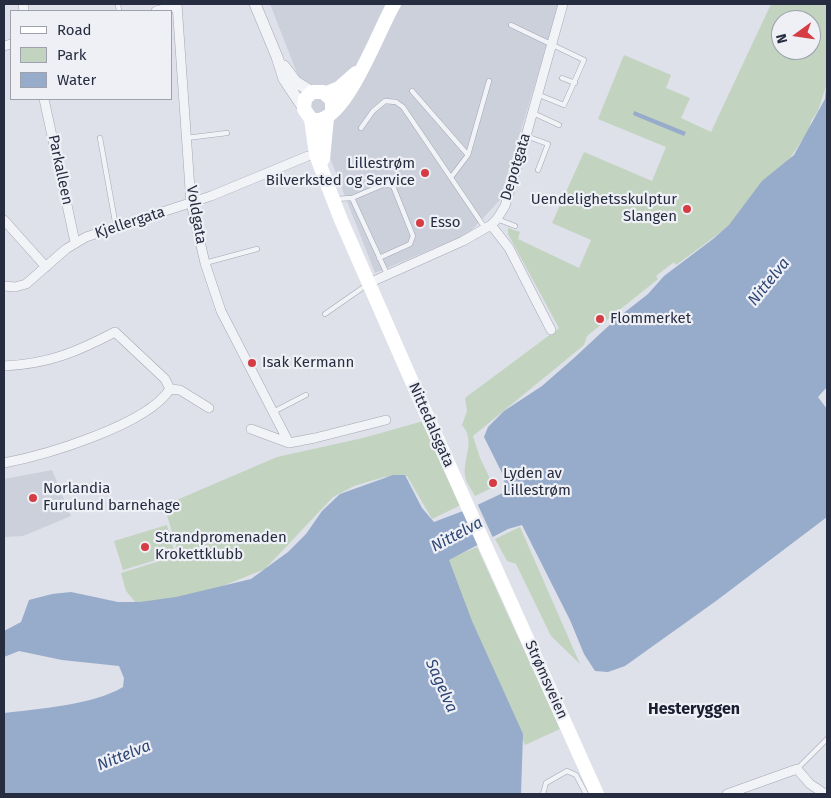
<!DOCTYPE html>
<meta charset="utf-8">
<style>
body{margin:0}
#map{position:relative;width:831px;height:798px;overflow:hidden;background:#dee1e9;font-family:"Fira Sans",sans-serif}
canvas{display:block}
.frame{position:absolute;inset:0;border:5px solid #272d40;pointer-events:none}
.legend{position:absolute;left:10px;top:10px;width:162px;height:90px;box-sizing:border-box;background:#eef0f6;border:1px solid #9ea2ad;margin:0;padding:6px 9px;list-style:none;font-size:15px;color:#272d40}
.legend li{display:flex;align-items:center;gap:10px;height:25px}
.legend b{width:25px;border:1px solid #9ea2ad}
.north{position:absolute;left:771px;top:10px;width:50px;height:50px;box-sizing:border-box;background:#eef0f6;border:1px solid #9ea2ad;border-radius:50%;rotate:256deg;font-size:14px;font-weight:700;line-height:20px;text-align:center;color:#272d40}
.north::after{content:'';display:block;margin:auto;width:18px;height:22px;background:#d53c43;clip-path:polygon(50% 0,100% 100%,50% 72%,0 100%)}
</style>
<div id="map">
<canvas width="831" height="798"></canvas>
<div class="frame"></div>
<ul class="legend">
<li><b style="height:6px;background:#fff"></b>Road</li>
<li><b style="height:14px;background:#c2d3bf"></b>Park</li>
<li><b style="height:14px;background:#97abcb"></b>Water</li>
</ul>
<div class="north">N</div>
</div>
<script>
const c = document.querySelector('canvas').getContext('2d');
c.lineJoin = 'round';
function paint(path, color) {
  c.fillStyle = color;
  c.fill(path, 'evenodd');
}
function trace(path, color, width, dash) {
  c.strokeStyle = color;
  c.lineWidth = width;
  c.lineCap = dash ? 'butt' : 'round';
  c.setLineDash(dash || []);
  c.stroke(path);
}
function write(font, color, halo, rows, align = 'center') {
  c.font = font + ' "Fira Sans",sans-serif';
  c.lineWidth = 4.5;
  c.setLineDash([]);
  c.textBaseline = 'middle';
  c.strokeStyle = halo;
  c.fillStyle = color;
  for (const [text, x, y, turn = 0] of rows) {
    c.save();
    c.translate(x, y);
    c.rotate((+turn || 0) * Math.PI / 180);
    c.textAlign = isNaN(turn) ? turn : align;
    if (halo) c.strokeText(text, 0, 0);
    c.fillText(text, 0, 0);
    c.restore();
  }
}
paint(new Path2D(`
 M270,4H559L500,200L468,234L375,273Z
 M52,470L71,516L23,536L4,537V479Z`), '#ccd0db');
paint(new Path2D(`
 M771,4H827V83L818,111L811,121L809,130L780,173L732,224L676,265L674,262L656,276L658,279L587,336L584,345L473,436L480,458L494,487L475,496C472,490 465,481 465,475C463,457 476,441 462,425L467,411L465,398L559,328L508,234V228L520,232L518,239L579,268L591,240L552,223L584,152L652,181L666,147L598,119L624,55L671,75L666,88L690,98L681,118L711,132ZM781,20H811V50H781Z
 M427,420L463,504L432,519L407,476L384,477L354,486L333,497L265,569L200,595L142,610L126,591L121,573L179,555L167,515L172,502L277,457L363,438Z
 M167,525L175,554L123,570L114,541Z
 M520,527L580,664L551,636L516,564L507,561L495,539Z
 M477,547L560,729L525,745L444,561Z`), '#c2d3bf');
paint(new Path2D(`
 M827,78V387L818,397L827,409V517L716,601L625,666L608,672L595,671L584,654L570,620L522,525L508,529L449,560L472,621L523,734L521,794H4V713C37,709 94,705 123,687L124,678L119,666L62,660L19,651L4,657V631L21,622L29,600L52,594L71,592L118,602H140L176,597L251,579L288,552L306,534L322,511L340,494L393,475H405L422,508L434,522L471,508L507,491L502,473L484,437L488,427L504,411L542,386L574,358L616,319L648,294L664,276L713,239L729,225L762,181L794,155L825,99Z
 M634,111L686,132L684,136L633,115Z`), '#97abcb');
paint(new Path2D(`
 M477,503L494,540L479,547L470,506Z`), '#dee1e9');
const service = new Path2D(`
 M118,4L119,11
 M511,25L584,60L564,105L539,95
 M562,78L575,83
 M412,91L468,155
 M533,113L559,125
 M361,128L373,111L385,101L396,102L403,107L485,228
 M526,136L548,144L538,170
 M100,138L116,227
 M186,138L227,133
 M452,176L468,155L489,81
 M352,198L385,184L393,186L413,236L410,244L379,258
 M335,199L352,198L387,274
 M497,219L515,226
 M205,263L257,249
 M325,314L368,284
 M275,411L306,395
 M797,769L827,739
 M543,794L546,783L567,771L576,775L586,794`);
const minor = new Path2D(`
 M23,4L24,11
 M177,4L191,203L205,263L221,311L289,443
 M156,11L177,6
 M4,46L11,44
 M44,99L75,242
 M4,220L46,267
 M491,225L509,248L551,330
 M369,283L463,241L491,225L497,219L505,206L526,136L563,4
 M4,286L15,287L26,284L66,249L86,237L211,196L308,156L319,155
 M4,366C48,364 77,352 115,332L165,379L170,389C147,425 46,455 4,463
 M170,389L180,390L209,408
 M251,429L289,443L315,438L386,420
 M727,794L797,769L810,784L825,794`);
const tertiary = new Path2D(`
 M255,4L277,57L284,79L304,109
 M284,66L296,82L312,92`);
trace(service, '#a3a7b3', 5.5);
trace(minor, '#a3a7b3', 10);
trace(tertiary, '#a3a7b3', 12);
trace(service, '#f1f3f7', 4.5);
trace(minor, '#f1f3f7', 9);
trace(tertiary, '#f1f3f7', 11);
trace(new Path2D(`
 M327,93L339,88L356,73
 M332,112V100L323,92H312L305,99L304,109L311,119C343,132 380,26 394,4
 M311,119L316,155L341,220L427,416L597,794
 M323,159L327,118`), '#fff', 14);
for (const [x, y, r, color] of [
 [425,173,5,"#d53c43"],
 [687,209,5,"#d53c43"],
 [420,223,5,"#d53c43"],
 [600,319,5,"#d53c43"],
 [252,363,5,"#d53c43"],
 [493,483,5,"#d53c43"],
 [33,498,5,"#d53c43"],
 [145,547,5,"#d53c43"]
]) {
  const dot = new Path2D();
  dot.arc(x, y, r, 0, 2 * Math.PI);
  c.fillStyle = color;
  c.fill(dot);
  trace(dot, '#eef0f6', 2);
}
write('15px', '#272d40', '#eef0f6', [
 ["Lillestrøm",415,164,"right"],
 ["Bilverksted og Service",415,181,"right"],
 ["Uendelighetsskulptur",677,200,"right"],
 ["Slangen",677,217,"right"],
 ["Esso",430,223],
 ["Flommerket",610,319],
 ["Isak Kermann",262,363],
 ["Lyden av",503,474],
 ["Lillestrøm",503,491],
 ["Norlandia",43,489],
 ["Furulund barnehage",43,506],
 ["Strandpromenaden",155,538],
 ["Krokettklubb",155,555]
], 'left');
write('15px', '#272d40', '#eef0f6', [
 ["Depotgata",516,167,-73],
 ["Parkalleen",60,170,78],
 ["Voldgata",196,215,80],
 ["Kjellergata",130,223,-18],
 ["Nittedalsgata",431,425,66],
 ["Strømsveien",546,680,66]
]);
write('italic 16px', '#2f4776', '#eef0f6', [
 ["Nittelva",769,282,-51],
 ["Nittelva",457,535,-28],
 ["Sagelva",441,686,66],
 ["Nittelva",124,756,-22]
]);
write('bold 16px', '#191f31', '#eef0f6', [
 ["Hesteryggen",694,710]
]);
</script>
